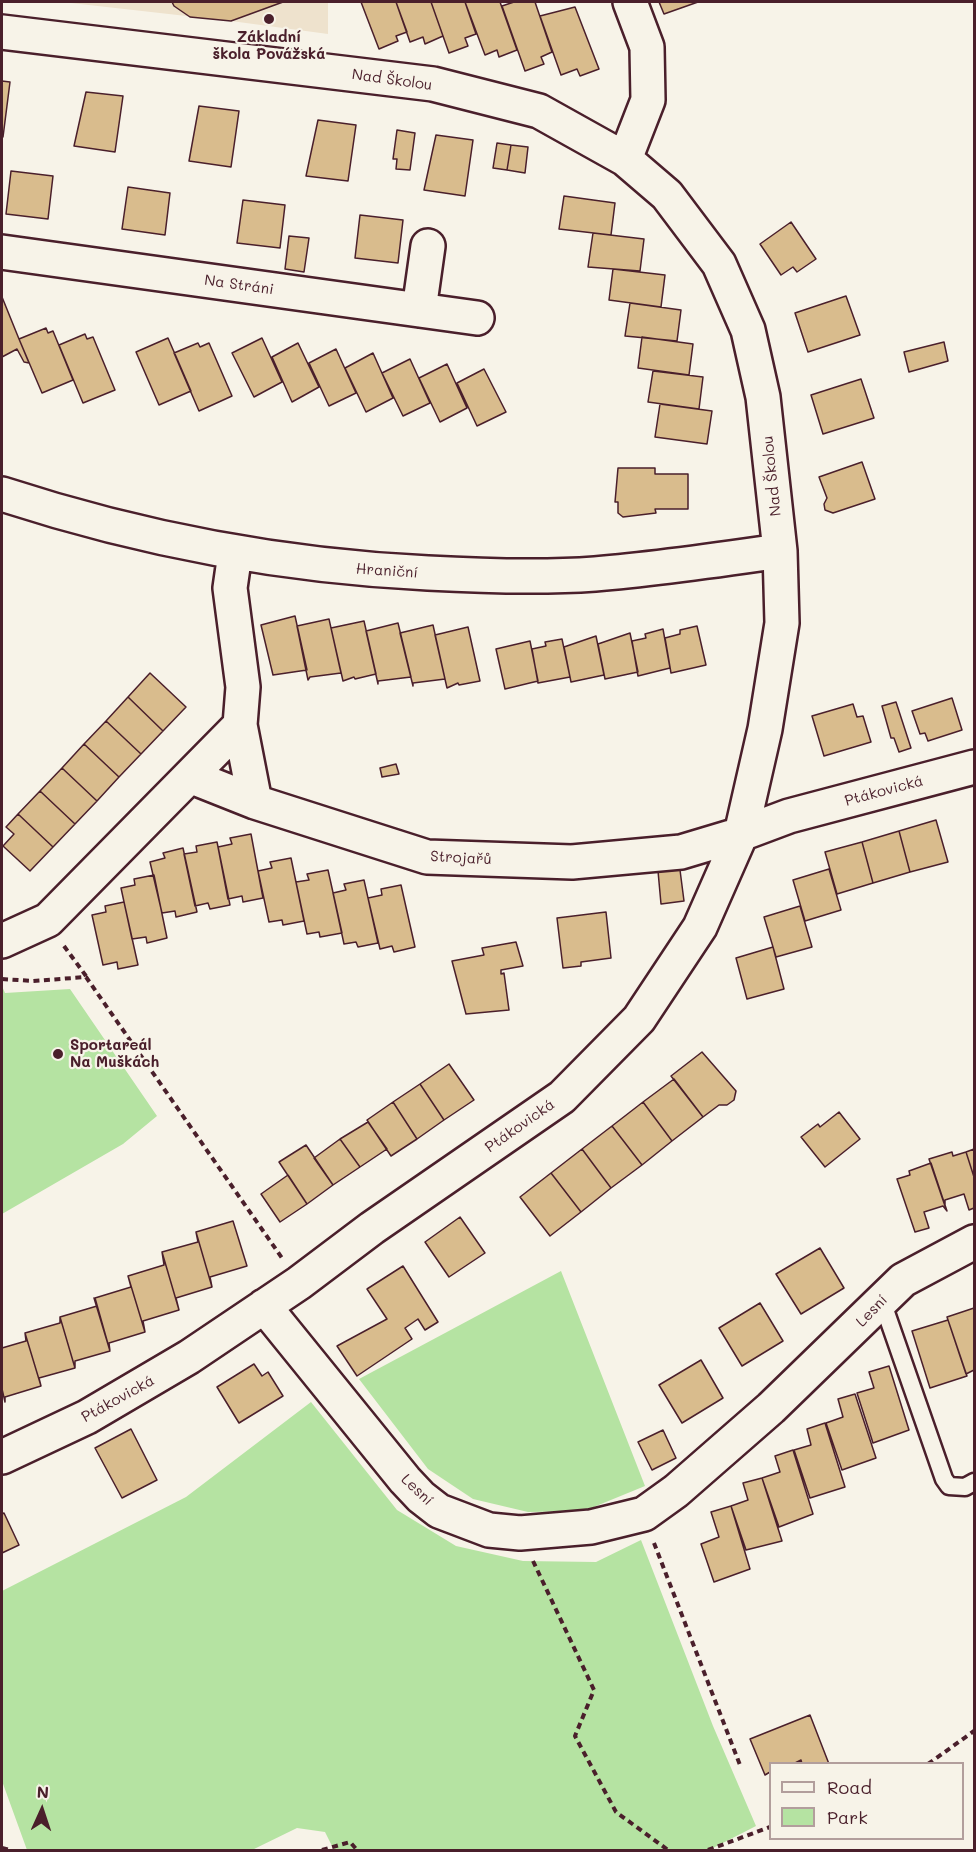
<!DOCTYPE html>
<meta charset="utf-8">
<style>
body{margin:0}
#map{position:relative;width:976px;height:1852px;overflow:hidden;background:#f7f3e8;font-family:Mali,sans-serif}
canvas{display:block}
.frame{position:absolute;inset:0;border:3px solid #4a1f2b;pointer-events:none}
.legend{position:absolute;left:769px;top:1762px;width:195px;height:78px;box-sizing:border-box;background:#f7f3e8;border:2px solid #b29e9c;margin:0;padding:8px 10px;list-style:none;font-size:18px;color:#4a1f2b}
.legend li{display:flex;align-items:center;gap:12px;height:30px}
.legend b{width:30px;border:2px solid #b29e9c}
.north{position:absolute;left:12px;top:1780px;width:60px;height:60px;-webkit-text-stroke:4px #f7f3e8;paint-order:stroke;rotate:3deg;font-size:16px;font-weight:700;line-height:24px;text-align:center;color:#4a1f2b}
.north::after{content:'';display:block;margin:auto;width:21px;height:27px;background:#4a1f2b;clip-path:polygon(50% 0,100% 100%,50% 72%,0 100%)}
</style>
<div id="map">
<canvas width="976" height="1852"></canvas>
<div class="frame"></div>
<ul class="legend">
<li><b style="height:8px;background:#f7f3e8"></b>Road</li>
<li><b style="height:16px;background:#b5e3a2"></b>Park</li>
</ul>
<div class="north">N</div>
</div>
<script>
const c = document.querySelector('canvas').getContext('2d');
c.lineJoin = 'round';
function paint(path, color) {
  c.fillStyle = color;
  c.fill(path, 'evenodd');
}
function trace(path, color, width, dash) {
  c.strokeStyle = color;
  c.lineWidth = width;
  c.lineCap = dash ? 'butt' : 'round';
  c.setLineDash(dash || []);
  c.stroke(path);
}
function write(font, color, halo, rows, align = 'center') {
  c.font = font + ' Mali,sans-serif';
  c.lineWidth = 4.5;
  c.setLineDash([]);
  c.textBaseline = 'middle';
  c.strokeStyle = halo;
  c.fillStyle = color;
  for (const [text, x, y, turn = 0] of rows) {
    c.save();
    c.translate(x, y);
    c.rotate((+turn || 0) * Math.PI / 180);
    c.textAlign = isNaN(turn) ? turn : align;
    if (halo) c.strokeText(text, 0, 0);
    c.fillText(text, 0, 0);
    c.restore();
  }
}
paint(new Path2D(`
 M62,2H328V34L231,21Z`), '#eee2cd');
paint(new Path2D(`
 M2,986L5,993L70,989L157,1116L123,1144L2,1214Z
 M561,1271L645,1486L584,1511L528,1512L473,1499L428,1469L359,1379Z
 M311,1402L397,1510L456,1546L523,1561L596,1562L641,1540L713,1726L756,1826L709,1850H334L325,1832L297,1828L252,1850H27L2,1781V1591L186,1497Z`), '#b5e3a2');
const building = new Path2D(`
 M172,2H283L231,21L190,17L174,6Z
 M361,2H396L407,32L396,36L398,41L379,49Z
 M396,2H431L443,36L425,44L423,37L410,42Z
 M431,2H465L476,34L465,38L468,46L449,53Z
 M465,2H500L517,50L499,57L497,50L485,55Z
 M514,2H535L552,52L541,57L544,64L525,71L502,6Z
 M659,2H698L664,14Z
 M575,7L599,69L580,76L577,69L561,75L540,16Z
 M2,81L10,82L3,137L2,136Z
 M86,92L123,96L115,152L74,146Z
 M199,106L239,111L231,167L189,161Z
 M318,120L356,125L348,181L306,176Z
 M397,130L415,133L410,170L396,169L397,159H393Z
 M436,135L473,140L465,196L424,190Z
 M497,143L511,145L507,170L493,168Z
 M511,145L528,147L525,173L507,170Z
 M11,171L53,176L48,219L6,214Z
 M128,187L170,193L165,235L122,229Z
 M564,196L615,203L611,235L559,229Z
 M243,200L285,205L280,248L237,243Z
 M360,215L403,220L398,263L355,258Z
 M791,222L816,259L797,272L793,267L781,275L760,244Z
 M593,233L644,239L640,271L588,267Z
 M289,236L309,238L304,272L285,269Z
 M613,269L665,275L661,307L609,300Z
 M846,296L860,335L808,352L795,313Z
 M2,297L19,339L29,363L24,362L17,349L2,357Z
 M630,303L681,310L677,341L625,336Z
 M46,328L48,333L53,331L73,380L42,393L19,339Z
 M85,334L87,339L93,337L115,390L83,403L59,345Z
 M642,337L693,344L689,375L638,368Z
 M168,338L191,391L159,405L136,352Z
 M262,338L282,382L254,397L232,353Z
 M944,342L948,361L909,372L904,352Z
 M198,343L200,347L209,343L232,396L199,411L174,353Z
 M298,343L319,387L292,402L272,357Z
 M336,349L356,393L329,406L309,363Z
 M373,353L393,398L366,412L345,368Z
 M410,359L430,403L403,416L382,373Z
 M447,364L467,408L440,422L419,378Z
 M484,369L506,412L477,426L457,383Z
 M653,371L703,377L699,409L648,402Z
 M861,379L874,418L823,434L811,395Z
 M660,404L712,411L707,444L655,437Z
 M862,462L875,499L833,513L825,510L824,504L827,498L819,477Z
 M618,468H655V474H688V509H655L656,513L623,517L618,513V502H615Z
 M295,616L307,670L273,675L261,625Z
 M329,619L341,673L310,677L308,680L297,626Z
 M364,621L376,674L355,679L354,677L343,681L331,628Z
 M398,623L411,677L378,681V684L366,631Z
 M433,625L445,679L413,683V686L400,633Z
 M697,626L706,665L671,673L665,638L680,634V630Z
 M468,627L480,681L459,685L458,683L447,688L435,635Z
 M663,629L670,668L638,676L632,641L646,638L645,634Z
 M630,633L638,672L605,679L598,644Z
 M596,636L604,675L571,682L564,647Z
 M562,639L570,677L538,683L532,649L546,646L545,642Z
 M530,641L538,681L505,689L496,649Z
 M150,673L186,707L163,731L128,697Z
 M128,697L163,731L141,754L106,721Z
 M952,698L962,730L928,741L925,733L920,734L912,711Z
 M896,702L911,748L899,752L894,738H891L882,706Z
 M853,704L857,717L863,716L871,742L824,756L812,716Z
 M106,721L141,754L119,777L84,744Z
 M84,744L119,777L97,801L62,768Z
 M396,764L399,774L382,777L380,768Z
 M62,768L97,801L75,824L40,791Z
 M40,791L75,824L53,847L18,814Z
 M18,814L53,847L30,871L3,846L14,834L6,827Z
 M936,820L948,862L910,872L899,831Z
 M899,831L910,872L873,883L862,842Z
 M251,834L263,898L243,902L242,896L228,899L218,847L232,844L230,838Z
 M217,842L230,905L210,909L208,903L195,906L184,854L197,852L196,846Z
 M862,842L873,883L837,894L825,852Z
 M183,848L197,912L176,917L175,911L162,913L150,862L165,858L163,853Z
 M291,858L304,921L283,925L282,920L269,922L258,871L272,868L270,862Z
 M829,869L841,910L805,921L793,880Z
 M328,870L342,933L320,937L319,932L307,934L296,882L309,880L307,874Z
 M680,870L684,901L661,904L658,871Z
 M154,875L167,938L147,943L146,937L132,939L121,888L135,885L134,879Z
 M364,880L378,943L358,947L356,942L344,944L333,893L346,890L344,884Z
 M401,885L415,947L394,952L392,946L380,949L368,898L382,895L381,889Z
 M124,902L138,965L118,969L117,962L103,965L92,915L106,912L105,906Z
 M800,906L812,947L776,957L764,917Z
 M606,912L611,958L581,962V966L563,968L557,918Z
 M516,942L523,966L501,970V974L504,973L509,1010L466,1014L452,961L484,955L482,948Z
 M773,947L784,989L747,999L736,958Z
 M702,1052L736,1091L734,1100L727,1105H719L703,1117L671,1076Z
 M449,1064L474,1100L444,1120L420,1084Z
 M674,1079L703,1117L672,1141L643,1102Z
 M420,1084L444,1120L417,1139L393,1102Z
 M393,1102L417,1139L391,1156L367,1120Z
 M643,1102L672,1141L642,1165L612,1126Z
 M839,1112L860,1139L825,1167L801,1137L818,1124L820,1127Z
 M368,1122L387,1149L360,1167L340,1139Z
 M612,1126L642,1165L611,1188L582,1149Z
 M340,1139L360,1167L333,1185L314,1158Z
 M306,1145L333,1185L307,1204L279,1162Z
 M582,1149L611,1188L581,1212L551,1173Z
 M974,1149V1177L966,1152Z
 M952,1152L953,1156L966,1152L974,1177V1208L969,1210L964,1194L945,1200V1206L929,1159Z
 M931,1163L947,1211L943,1206L924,1212L929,1228L915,1232L897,1179L910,1175L909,1171Z
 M551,1173L581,1212L550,1236L520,1197Z
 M288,1175L307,1204L280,1222L261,1194Z
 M460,1217L485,1253L449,1277L425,1242Z
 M233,1221L247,1266L210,1277L212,1287L196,1232Z
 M196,1232L212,1287L176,1298L179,1310L162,1252L198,1242Z
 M820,1248L844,1288L801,1314L776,1274Z
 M162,1252L179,1310L143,1321L145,1332L128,1276L164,1265Z
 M403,1266L438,1322L425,1330L418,1319L405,1328L412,1339L357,1376L337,1346L387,1319L367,1289Z
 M128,1276L145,1332L109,1343L110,1351L95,1298L131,1287Z
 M94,1298L110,1351L75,1361V1368L60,1317L97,1306Z
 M760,1303L783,1341L742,1366L719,1328Z
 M974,1308V1370L966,1374L947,1317Z
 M60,1317L75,1368L39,1378L41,1386L25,1333L60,1323Z
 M947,1317L967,1376L930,1388L912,1331L948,1320Z
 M25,1333L41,1386L5,1397V1402L2,1389V1348L26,1341Z
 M701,1360L723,1398L682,1423L659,1385Z
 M254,1364L262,1376L268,1372L283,1396L239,1423L217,1387Z
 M889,1366L909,1430L873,1443L857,1393L874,1388L869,1372Z
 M855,1394L876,1458L842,1470L826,1423L843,1417L838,1399Z
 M825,1423L845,1487L810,1498L794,1450L811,1445L807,1429Z
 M131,1429L157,1480L122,1498L95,1448Z
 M663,1430L676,1458L652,1470L638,1442Z
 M793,1450L813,1514L779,1527L762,1478L780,1472L775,1456Z
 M762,1478L782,1541L746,1550L731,1506L748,1500L743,1483Z
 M731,1506L750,1569L714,1582L701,1544L719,1537L711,1512Z
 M4,1513L19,1545L2,1553V1514Z
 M810,1715L829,1764H802L801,1760L793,1764H770V1772L765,1775L750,1739Z`);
paint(building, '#d9bc8d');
trace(building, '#4a1f2b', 1.5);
const service = new Path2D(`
 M882,1301L944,1479L949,1486L965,1487L974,1482`);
const minor = new Path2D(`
 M2,32L433,84L539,111L625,159L667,195L719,264L748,330L763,397L780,551L782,623L765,729L741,834L681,852L572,862L427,857L255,802L192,777
 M625,159L648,100L647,47L630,2
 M2,252L477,318
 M419,310L428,246
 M2,494C140,539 282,566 428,573C483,576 540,578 595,574C657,569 718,560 780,551
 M235,553L230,588L243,687L240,725L255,802
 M2,941L48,920L240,725
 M264,1306L405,1480L421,1497L439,1511L489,1530L520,1533L591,1527L644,1514L676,1491L771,1408L903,1280L974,1242
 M2,1457L87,1417L189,1357L299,1283L372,1228L562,1097L639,1019L700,927L741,834L789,816L974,767`);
trace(service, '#4a1f2b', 21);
trace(minor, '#4a1f2b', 38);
trace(new Path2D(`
 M64,946L86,976
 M2,979L33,981L86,977L282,1258
 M654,1543L740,1765
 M533,1561L594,1690L575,1736L616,1812L668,1850
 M928,1764L974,1731
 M2,1848L10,1850
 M322,1850L350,1842L357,1850
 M708,1850L770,1827`), '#4a1f2b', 4, [6, 4.5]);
trace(service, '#f7f3e8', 16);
trace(minor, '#f7f3e8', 33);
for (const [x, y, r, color] of [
 [269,19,6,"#4a1f2b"],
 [58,1054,6,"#4a1f2b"]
]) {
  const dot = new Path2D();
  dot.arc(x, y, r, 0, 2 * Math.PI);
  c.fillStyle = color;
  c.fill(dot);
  trace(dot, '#f7f3e8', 2);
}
write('bold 15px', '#4a1f2b', '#f7f3e8', [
 ["Základní",269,37],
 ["škola Povážská",269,54],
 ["Sportareál",70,1045,"left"],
 ["Na Muškách",70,1062,"left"]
]);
write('15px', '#4a1f2b', '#f7f3e8', [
 ["Nad Školou",392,80,8],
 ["Na Stráni",239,285,8],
 ["Nad Školou",772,476,-96],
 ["Hraniční",387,571,4],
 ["Ptákovická",884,791,-15],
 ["Strojařů",461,858,3],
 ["Ptákovická",520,1126,-35],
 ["Lesní",872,1311,-46],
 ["Ptákovická",118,1399,-29],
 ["Lesní",417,1490,44]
]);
</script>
